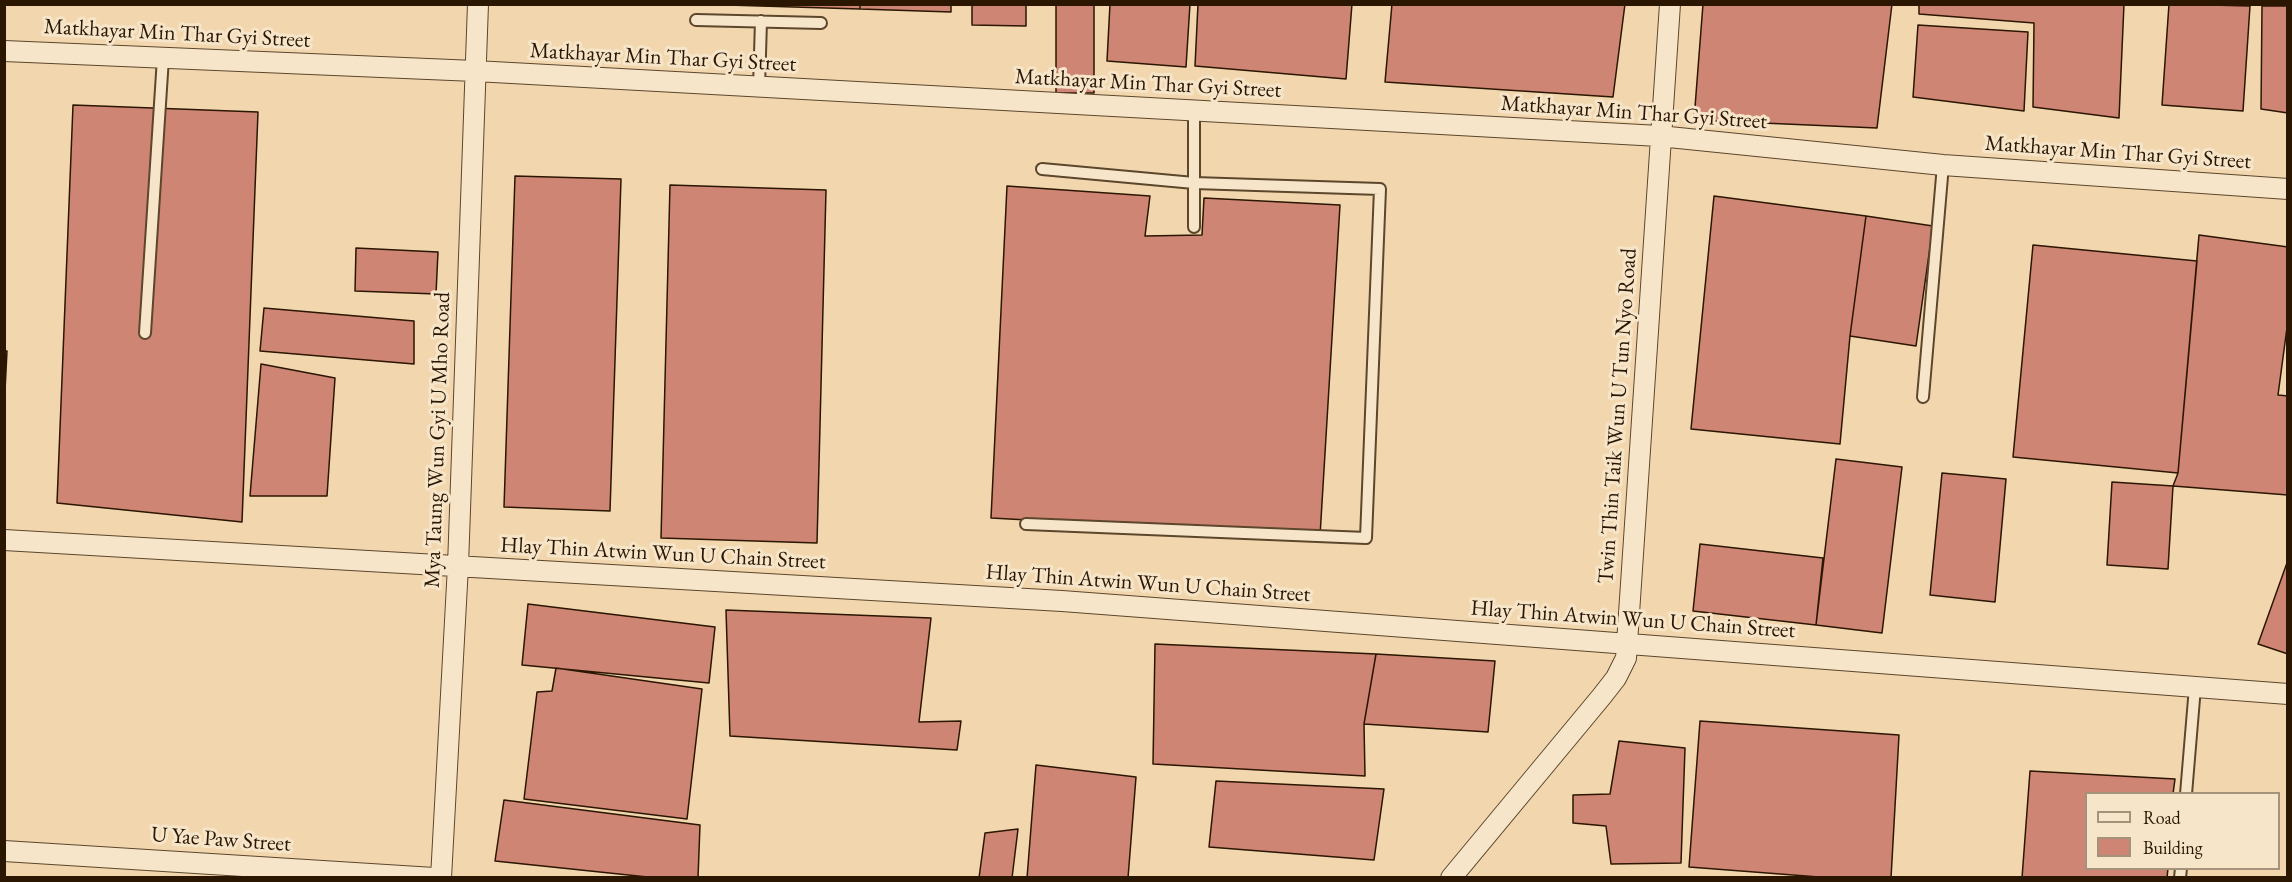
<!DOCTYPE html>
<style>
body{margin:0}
#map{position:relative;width:2292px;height:882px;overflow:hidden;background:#f2d7ae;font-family:"EB Garamond",serif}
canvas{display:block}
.frame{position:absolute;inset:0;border:6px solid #2a1601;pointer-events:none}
.legend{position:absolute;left:2085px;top:792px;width:195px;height:78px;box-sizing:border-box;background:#f7e5ca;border:2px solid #a5927a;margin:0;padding:8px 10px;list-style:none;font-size:18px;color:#2a1601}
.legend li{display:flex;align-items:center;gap:12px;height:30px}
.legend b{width:30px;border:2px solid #a5927a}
</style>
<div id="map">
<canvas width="2292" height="882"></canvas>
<div class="frame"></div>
<ul class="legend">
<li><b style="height:8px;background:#f7e5ca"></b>Road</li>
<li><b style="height:16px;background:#cf8574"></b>Building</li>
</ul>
</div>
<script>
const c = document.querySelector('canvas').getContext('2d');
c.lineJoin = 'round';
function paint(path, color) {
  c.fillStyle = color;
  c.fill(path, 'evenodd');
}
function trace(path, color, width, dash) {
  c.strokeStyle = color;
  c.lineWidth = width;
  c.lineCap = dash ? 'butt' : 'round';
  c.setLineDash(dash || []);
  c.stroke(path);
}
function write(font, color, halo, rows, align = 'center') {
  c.font = font + ' "EB Garamond",serif';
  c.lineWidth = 6;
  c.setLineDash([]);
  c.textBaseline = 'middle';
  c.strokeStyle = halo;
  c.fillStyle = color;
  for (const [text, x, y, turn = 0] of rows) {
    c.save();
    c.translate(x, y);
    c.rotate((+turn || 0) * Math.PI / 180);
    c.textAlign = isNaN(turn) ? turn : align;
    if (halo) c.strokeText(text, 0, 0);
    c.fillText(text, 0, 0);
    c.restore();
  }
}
const building = new Path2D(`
 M694,4H860V9Z
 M860,4H951V12L860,9Z
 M972,4H1026V26L972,25Z
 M1056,4H1094V93H1056Z
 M1110,4H1190L1186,67L1107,61Z
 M1198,4H1352L1346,79L1195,66Z
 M1392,4H1625L1613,97L1385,82Z
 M1703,4H1892L1877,128L1694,120Z
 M1919,4H2124L2119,118L2033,107L2034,23L1919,14Z
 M2169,4L2250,6L2243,111L2162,105Z
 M2262,6H2288V113L2261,109Z
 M1918,25L2028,32L2024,111L1913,97Z
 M73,105L258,112L242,522L57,503Z
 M515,176L621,179L610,511L504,507Z
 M670,185L826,190L817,543L661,538Z
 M1007,186L1150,196L1145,236L1202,235L1204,198L1340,205L1320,536L991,518Z
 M1714,196L1866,216L1850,336L1840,444L1691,429Z
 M1866,216L1933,226L1916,346L1850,336Z
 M2199,235L2288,247V320L2278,395L2288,396V495L2173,486L2178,473Z
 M2033,245L2197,261L2178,473L2013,457Z
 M356,248L438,252L436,294L355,291Z
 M264,308L414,321V364L260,351Z
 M4,351H7L4,411Z
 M261,364L335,378L327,496H250Z
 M1836,459L1902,467L1882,633L1816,625Z
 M1942,473L2006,479L1995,602L1930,595Z
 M2112,482L2173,486L2168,569L2107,565Z
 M1700,544L1823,558L1816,625L1693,611Z
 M2288,560V654L2258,644Z
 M528,604L715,627L709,683L522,665Z
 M726,610L931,618L919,722L961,721L957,750L730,736Z
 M1155,644L1376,654L1364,724L1365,776L1153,764Z
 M1376,654L1495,661L1488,732L1364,724Z
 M556,668L702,689L687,819L524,799L537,692L552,691Z
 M1700,721L1899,735L1891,878H1832L1689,867Z
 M1619,741L1685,748L1681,863L1611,864L1606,826L1573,823V795L1610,794Z
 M1036,765L1136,777L1128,878H1027Z
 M2030,771L2175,779L2173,794H2086V868H2168L2167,878H2022Z
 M1216,781L1384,789L1374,860L1209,847Z
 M504,800L700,825L698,878H657L495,861Z
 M1018,829L1012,878H979L985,833Z`);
paint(building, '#cf8574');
trace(building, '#2a1601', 1.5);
const lane = new Path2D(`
 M696,20L821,23
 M759,87L761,21
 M1194,227V111
 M145,333L163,58
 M1923,397L1943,165
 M1026,524L1366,538L1380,189L1194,183L1042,169
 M2186,794L2195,687
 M2180,878L2181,868`);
const street = new Path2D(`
 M4,51L475,71L1659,136L1943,165L2288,189
 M4,540L1062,601L2288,694
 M4,851L434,878
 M441,878L458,566L478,4
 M1451,878L1602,696L1616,678L1626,658L1670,4`);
trace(lane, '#5c462c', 14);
trace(street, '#5c462c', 22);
trace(lane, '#f7e5ca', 10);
trace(street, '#f7e5ca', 20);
write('22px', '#2a1601', '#f7e5ca', [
 ["Matkhayar Min Thar Gyi Street",177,34,3],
 ["Matkhayar Min Thar Gyi Street",663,58,3],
 ["Matkhayar Min Thar Gyi Street",1148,84,3],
 ["Matkhayar Min Thar Gyi Street",1634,113,4],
 ["Matkhayar Min Thar Gyi Street",2118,153,4],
 ["Twin Thin Taik Wun U Tun Nyo Road",1618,416,-86],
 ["Mya Taung Wun Gyi U Mho Road",438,440,-88],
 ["Hlay Thin Atwin Wun U Chain Street",663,554,3],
 ["Hlay Thin Atwin Wun U Chain Street",1148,584,4],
 ["Hlay Thin Atwin Wun U Chain Street",1633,620,4],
 ["U Yae Paw Street",221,840,4]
]);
</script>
